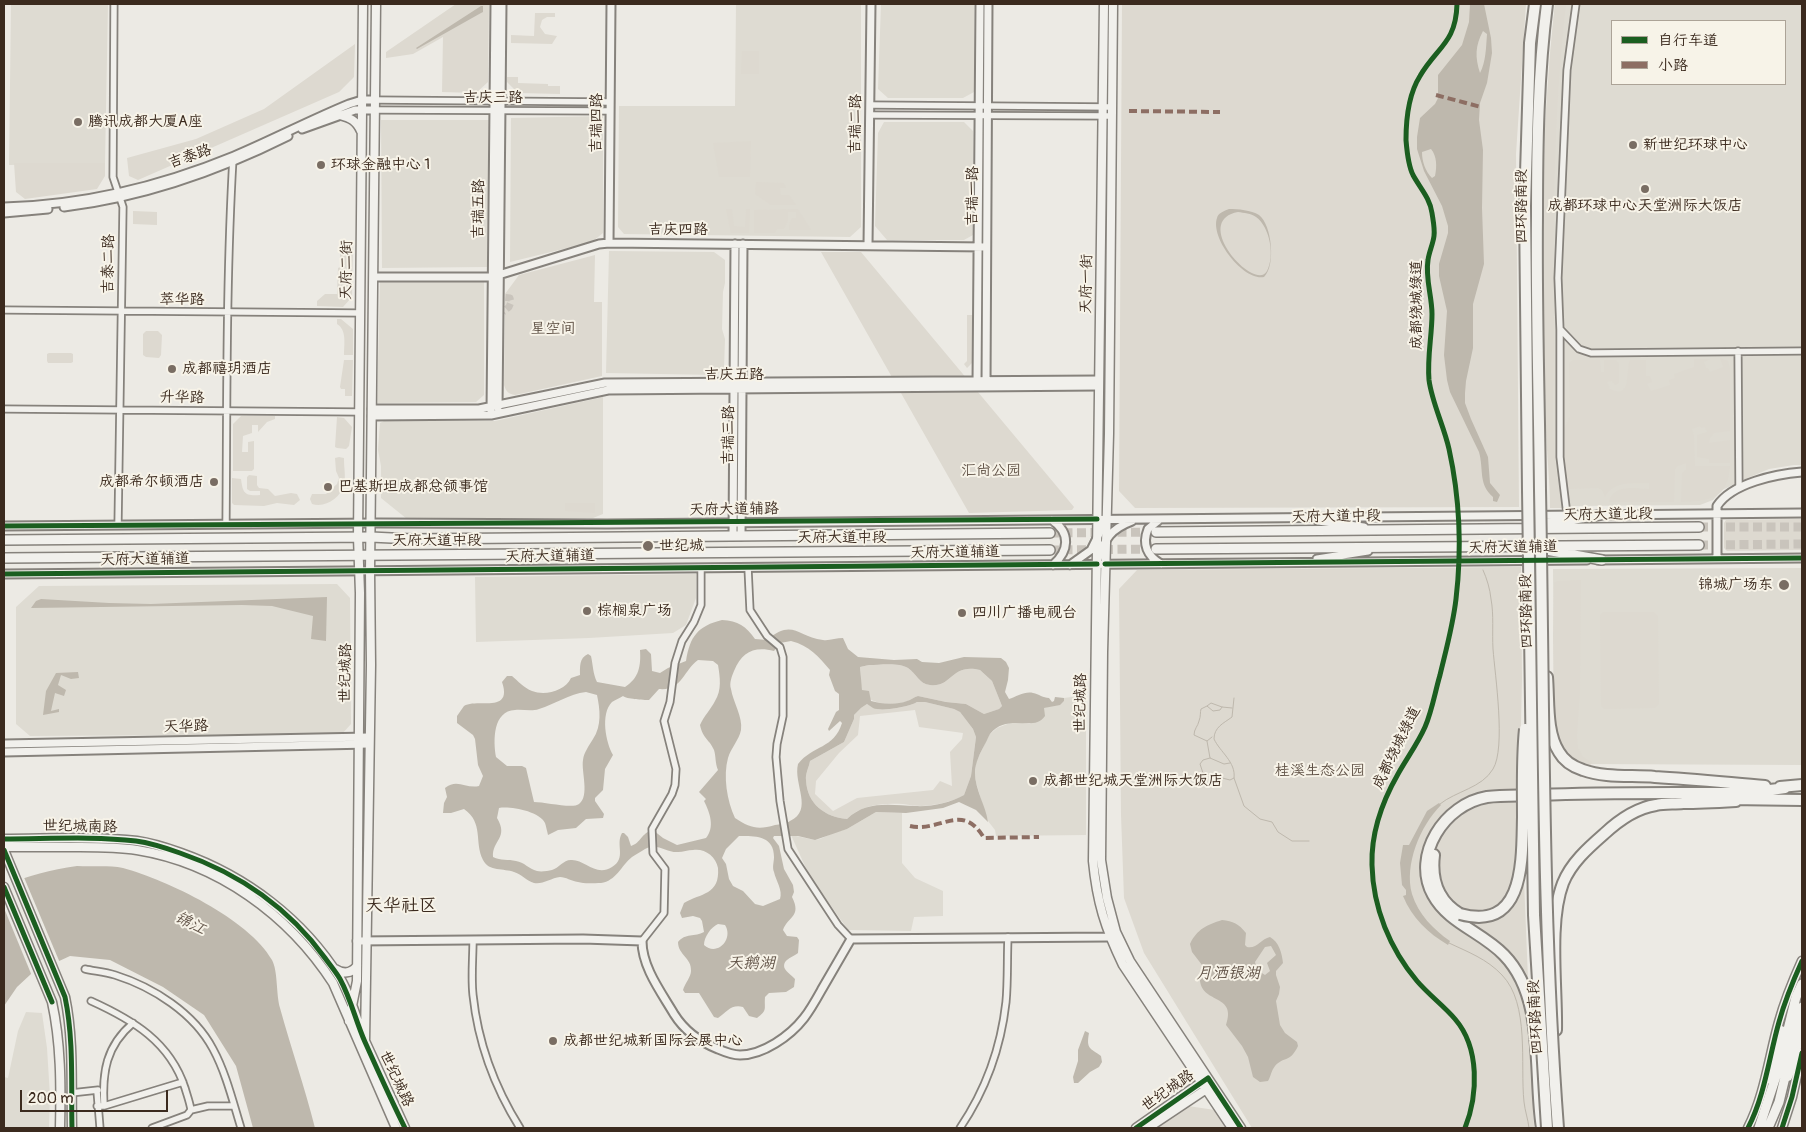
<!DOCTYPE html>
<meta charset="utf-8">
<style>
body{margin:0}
#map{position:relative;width:1806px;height:1132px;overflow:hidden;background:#eceae4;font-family:Pangolin,"LXGW WenKai TC",sans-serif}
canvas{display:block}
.frame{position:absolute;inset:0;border:5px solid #3b2a1e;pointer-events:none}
.legend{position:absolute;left:1611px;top:20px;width:175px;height:65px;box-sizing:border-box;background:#f7f3e8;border:1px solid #aca397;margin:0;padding:6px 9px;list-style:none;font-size:15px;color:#3b2a1e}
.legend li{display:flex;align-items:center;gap:10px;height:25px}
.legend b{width:25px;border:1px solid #aca397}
.scale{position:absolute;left:20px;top:1090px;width:148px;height:22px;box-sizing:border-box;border:2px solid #3b2a1e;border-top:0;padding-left:6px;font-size:15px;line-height:18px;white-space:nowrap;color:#3b2a1e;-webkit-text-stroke:4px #f7f3e8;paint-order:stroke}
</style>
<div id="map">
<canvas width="1806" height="1132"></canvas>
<div class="frame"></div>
<ul class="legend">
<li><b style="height:6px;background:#1b5e20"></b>自行车道</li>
<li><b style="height:6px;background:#8d6e63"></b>小路</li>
</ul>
<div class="scale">200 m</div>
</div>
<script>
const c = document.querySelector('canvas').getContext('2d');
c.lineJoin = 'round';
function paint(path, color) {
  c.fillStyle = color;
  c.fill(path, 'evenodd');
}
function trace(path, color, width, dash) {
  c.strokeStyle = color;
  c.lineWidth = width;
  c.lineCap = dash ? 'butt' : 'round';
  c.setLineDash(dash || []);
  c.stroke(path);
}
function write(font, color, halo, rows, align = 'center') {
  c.font = font + ' Pangolin,"LXGW WenKai TC",sans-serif';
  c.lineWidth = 4;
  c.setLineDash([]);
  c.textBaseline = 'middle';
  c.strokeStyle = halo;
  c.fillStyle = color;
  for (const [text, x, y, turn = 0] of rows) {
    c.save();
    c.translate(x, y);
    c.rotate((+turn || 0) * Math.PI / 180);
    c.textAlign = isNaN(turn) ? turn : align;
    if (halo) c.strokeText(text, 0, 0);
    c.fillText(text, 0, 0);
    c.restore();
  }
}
paint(new Path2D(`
 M11,4H108L105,163L9,165Z
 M736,4H861V227L850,237L624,234L618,227L619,106H735Z
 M881,4H974V92L963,98H888L878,89Z
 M1555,4H1802V465H1794L1769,469L1750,477L1722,490L1713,500L1700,505L1573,506L1561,508H1550V480L1546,424L1543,205L1545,124L1550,54ZM1612,21H1785V84H1612Z
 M603,116V233L592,242L510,262L511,118Z
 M381,120H489L487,267L382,268Z
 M884,122H964L973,131V235L964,240H887L875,226L878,133Z
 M609,251L714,252L725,260V283L723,292L722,329L725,339L724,369L716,375L606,373Z
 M380,281L484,282V395L476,402L377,403Z
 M603,397V514L593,518L407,519L381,498V466L378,450L380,423L384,421H495Z
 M1802,568V765L1584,764L1559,742L1554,698L1553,569Z
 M696,574V598L686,625L673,633L589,638L476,642L475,577Z
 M337,584L350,598L351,724L342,734L30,736L16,724V607L39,586Z
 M1086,695V835L996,836L995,830L988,821L984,810L976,782L975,773L976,762L989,735L997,728L1010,723L1016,722L1030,724L1043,708L1060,704L1064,701V698Z
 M876,812L902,813V863L915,878L943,891V916L914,917L911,931L848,930L809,875L791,835L815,840L820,839L833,833L847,829Z
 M26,1012L42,1013L47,1048L50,1096L49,1128H4V1077L8,1078L18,1031Z`), '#dedbd2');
paint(new Path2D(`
 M456,4H489L488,82L476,93L442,92L443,37L413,54L386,58V52Z
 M1122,4H1526L1516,154L1519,507L1135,508L1119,491Z
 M1555,4H1566C1553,116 1553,227 1554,340C1554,394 1548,455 1564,506L1561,508H1550C1550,479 1546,450 1546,421C1542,282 1540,142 1555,4Z
 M535,13H555V17H547L542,20L540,27L545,34L557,36L552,44L511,43V35L534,36Z
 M355,44L354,77L339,92L138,180L129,176L127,158L196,139L264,109Z
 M742,51H759V74H741Z
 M507,77H518V83L548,84V86H560V94L518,93L507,82Z
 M751,141L750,177H719L713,143Z
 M14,163H105V176L97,189L25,199L16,192Z
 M756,182L784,183L786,188H780L781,195H789L796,205H771L755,194Z
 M726,209H732L734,226L745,227L746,209H750L749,233H731Z
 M798,209L811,230H789V225L792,218H796V212H788V220L784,229H777L775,233H754V210Z
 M133,211L157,212V225L133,224Z
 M346,245H351L353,248L352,297L343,307L317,306V301L325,294H337L338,268L340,267V251L346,248Z
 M821,252H861L1074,507L1072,510L969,513Z
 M595,255L594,302H602V376L515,395C508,394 506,391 504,385L505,294L519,275Z
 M967,315H972V363L967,368L964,364L967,361Z
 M337,319H341L353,329V355H344C344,344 347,330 337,324Z
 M146,331H158L162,335L161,355L159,358L146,357L143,355V334Z
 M49,353H71L73,354V362L71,363H48L47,361V354Z
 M1720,358L1728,361L1730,369V431L1714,433L1710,438L1709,443L1730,440V463H1709V459L1697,457V435L1707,432L1705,427L1701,428L1700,426L1692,429L1694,436L1695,466H1730C1728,499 1710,501 1681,502L1682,473L1686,470V463L1678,466L1675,469L1674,502H1609C1613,484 1634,489 1649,489V483C1632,484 1614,480 1605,497L1602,490L1598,488L1568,489L1564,463L1563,432L1570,416L1569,363L1573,360H1600L1601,372H1604V360H1616L1619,364V383L1615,385L1612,381L1607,382L1610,389C1633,400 1625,370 1630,360H1646V376H1650L1652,382L1647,384L1651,391L1670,385L1669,380L1675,378L1674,374L1694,367V359H1710L1704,362L1706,368H1708L1710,372L1723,367Z
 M344,360H353L352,396H345V389H341L340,387Z
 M241,416H275V419L267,422L258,432V425H252V433L243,436L242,452H248V442L254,441V469L252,471H233V424Z
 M337,417L344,418L352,427L349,446L346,449L337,448L335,447Z
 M339,457L344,458V460C344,468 346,477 344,485C340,498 326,508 312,504L310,499L312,494H326L337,484L339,478L336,471L335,458Z
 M249,475L257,476V485L259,488L268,489L275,496L291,493L297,494L300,500L294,505L277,503L264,506L234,505L232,503V478L241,479C243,493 244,496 260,495V491H250L247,489V477Z
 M565,503H595V513L565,511Z
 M1802,519V550L1727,551L1724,548V523L1726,520Z
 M1521,567L1522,679L1518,856L1524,880L1534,1128H1252L1144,953L1124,898L1121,815L1119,589L1137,570Z
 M1581,580L1580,692L1577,735L1578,748L1583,757L1592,762L1590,767C1564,764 1556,739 1554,716L1553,635L1554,583L1558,581Z
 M1604,612H1654L1658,616L1659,704L1654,708L1604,709L1601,705L1600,615Z
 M869,665C880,665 898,662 908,668C916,673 919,684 930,685C952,688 951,663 980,670L992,681L1002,706L999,709L984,714L966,704L946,702L918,696C914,697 911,700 908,701C894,706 869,706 862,690C860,685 861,673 860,667Z
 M917,702H925L954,709L960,712L973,729L976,737L971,776L964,795C952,802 937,805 922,806C916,806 910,805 903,804C883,803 862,804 847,819C825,817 807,804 806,780C805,774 809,767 810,761L844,742L854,719V715L861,708L867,704C870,705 871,707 874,708C881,712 909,707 917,702ZM915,710L919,727L963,733L962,739L950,752L952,786L940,781L933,790L857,798L833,811L815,794L816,781L839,753L858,735L860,716Z
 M1188,1106L1215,1110L1228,1128H1157Z`), '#ddd9d0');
paint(new Path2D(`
 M1470,4H1484L1491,38L1492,53L1487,83L1480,103L1479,120L1483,150L1482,208L1484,264L1473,304V348L1466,381L1465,393V403L1471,419L1488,457L1490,483L1500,495L1497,502L1493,501V497C1478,484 1484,470 1479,452L1450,392L1447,380L1444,355L1447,311L1439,276V264L1448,233V226L1442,206L1424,171L1417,149V137L1420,118L1435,104L1438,98V75L1462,45L1469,22ZM1483,31L1487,34C1486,47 1486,62 1480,73C1475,57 1475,46 1483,31ZM1431,149C1437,156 1437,167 1435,176L1432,178C1425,171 1422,161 1422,152Z
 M481,6H483V12L481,13L417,49L416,48Z
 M1229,209C1238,209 1251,210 1259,215C1272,225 1276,266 1264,277C1243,281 1210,238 1217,218C1218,213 1224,211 1229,209ZM1238,212C1244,213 1251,213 1256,217C1270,227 1275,256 1267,271C1255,293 1190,221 1238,212Z
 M327,597L326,641L311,639L313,616L272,606L242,605L31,608L36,601L41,599L109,603L151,604Z
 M722,620C738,621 746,626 755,639L767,640C793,618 797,637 823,640C829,641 836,638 843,638L848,649L858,657L894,660L917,659L922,662L939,663L964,657L1001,658L1006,662L1009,668L1008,680L1005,692L1009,699C1016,697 1025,691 1033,693C1039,694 1043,698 1049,698L1052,702L1054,701L1055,697L1064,698V701L1060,705L1044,708L1045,716C1034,733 1008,712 990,734C988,737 987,741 985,744C980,753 975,763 975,773C975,790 986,806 988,822L976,810L959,802L943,808L906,813L876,812L847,829L815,840L798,836H774L773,838L779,846L784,869L793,885L794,892L792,897C802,917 788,916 783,930L787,936L797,937L799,940L798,953C793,957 781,960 785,969C787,972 792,976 795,979L794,987L786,992L769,993L765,997C764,1009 768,1010 757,1018L749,1016L743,1007C731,1004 727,1012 718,1018L714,1017L699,993H685L683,990C685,983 691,977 691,971C692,958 678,955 678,942C685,933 695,937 704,932L702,921L700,918L693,916L682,918L680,913L684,903C701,893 720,895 718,868C716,856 704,848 693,850C688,850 683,852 678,852C667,853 657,842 645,849C641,852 636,854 632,857C621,866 616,881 601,883C594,883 584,884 578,882C571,881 566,877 560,877C551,878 542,885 534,883C527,881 521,874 514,872C504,868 489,872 483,860C474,842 484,823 464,809L451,813H443L444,803L447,797L445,788C457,778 466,789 479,786L483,776L478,765L475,739L473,735L457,723V716L464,706C477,698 513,714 502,682L507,676H512C518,681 524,688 532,691C545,696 565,691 571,678L580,675C580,667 579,658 588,654L591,656C593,665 593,674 597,682L625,687C639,678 641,666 640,650L646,649L651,654L652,671L660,673L668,668L686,661C690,636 698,626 722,620ZM791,641C810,646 818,656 830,670L829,675L835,691L839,694V710L836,712L828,729L829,731L840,721L842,723C834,749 813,745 798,764C793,784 814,810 790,821C786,824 780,824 775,825C758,830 750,828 735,818C727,801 723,776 728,758C731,748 739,740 741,730C743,717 733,702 731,689C729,683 732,676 734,671C742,652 754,646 774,651L780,643ZM698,660L713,661L718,665C720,677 722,690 715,701C711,709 704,716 700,725C703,739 710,740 714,750C716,756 715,763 718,770L699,792L706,799L704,801C710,813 715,827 706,838L677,845L663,838L653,830C641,833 641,843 631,846L628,837L624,833H622C615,845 627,858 612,867C596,877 585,860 572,860C564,859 559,868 552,870C548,871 541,872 537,871C529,869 524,862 516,861C508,859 501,861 493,857C492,840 509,838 497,818L499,808C510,806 539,811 545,823C546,826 547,831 548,835L558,830L576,828L586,819L603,818L604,814L595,801V798L603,790L605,769L613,755C606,743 600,714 612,702C615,700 620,698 623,696C626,699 644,700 649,700L659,689C682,691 683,671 698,660ZM869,665C880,665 898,662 908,668C916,673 919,684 930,685C952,688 951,663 980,670L992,681L1002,706L999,709L984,714L966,704L946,702L918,696C914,697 911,700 907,701C897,705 881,704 871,701L869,691L862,690L860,667ZM586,692L597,695C600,709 602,726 593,739C589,746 584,752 583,760C581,771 590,796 579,804C573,809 545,802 534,802L526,768L522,766H507L496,757C493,740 493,711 515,710C523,709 531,712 539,709C555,704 569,694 586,692ZM917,702H925L954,709L960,712L973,729L976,737L971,776L964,795C950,803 931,807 915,806C891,805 866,800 847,819C825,817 807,804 806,780C805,774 809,767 810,761L844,742L854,719V715L861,708L867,704C869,705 871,707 873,708C881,712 909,707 917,702ZM739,836C754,836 774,835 774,857C774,862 772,867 774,872C776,881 783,890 780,899L763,906L755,904L743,891L733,886L729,879L726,864L722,858L726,849ZM718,924L725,925C734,939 717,957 704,945C704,937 711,927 718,924Z
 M78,672L79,678L71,679L61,675L58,685L66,690L64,696L55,693L51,711L59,709V712L43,715L46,691L56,673Z
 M1439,803L1441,805C1420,826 1404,865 1412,894C1418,914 1434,930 1450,941L1448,945C1428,933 1412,918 1403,896L1406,895V890L1402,885L1400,863L1403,845H1409L1427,811Z
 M77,866C92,867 109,865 123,868C167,880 249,919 272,960C278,971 276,994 280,1008C291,1048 305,1088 315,1128H253L236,1066L204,1015L163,987L110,960L70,956L31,974L17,987L4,1006V886C29,875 50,870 77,866Z
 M1222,920C1233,921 1239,924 1246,933L1245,945L1247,947C1257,949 1261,939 1270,937C1279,942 1282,953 1283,963L1276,971V975L1280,987L1279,994L1276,1001L1280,1025L1285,1033L1297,1042L1298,1046C1290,1063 1284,1056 1275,1066C1271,1071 1271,1076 1268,1081L1260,1082L1253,1077L1248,1057L1242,1046L1226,1025C1237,994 1203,1004 1200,981C1199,976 1201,970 1202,965L1192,952L1190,944C1197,929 1207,925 1222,920ZM1271,946L1276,955L1267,963L1270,971L1265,975L1257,970L1255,962L1265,947Z
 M1085,1031L1089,1033C1086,1049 1090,1048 1101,1056L1102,1062L1099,1067L1090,1072L1078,1083H1074L1073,1077L1078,1061V1050Z`), '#beb8ad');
paint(new Path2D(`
 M23,875L60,963L32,976L4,908V883Z`), '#eceae4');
trace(new Path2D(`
 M1234,698L1232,717C1224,723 1214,727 1214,739C1220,752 1236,762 1234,778L1244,806L1260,819L1272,822L1278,832L1292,841H1309
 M1207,706L1201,709C1200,712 1201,716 1199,721C1198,726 1194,729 1194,735L1207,741L1212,737
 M1222,707L1220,710L1213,711L1207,706L1211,703L1222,707L1232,708
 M1207,741L1210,758L1224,764L1230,763
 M1210,758L1203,760L1200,764L1203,773L1230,780L1234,778
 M1440,804C1456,791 1482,788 1493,769C1506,748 1495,675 1493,649C1492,632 1494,615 1491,599C1490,589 1487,579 1483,570
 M1449,943C1468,952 1487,959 1502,975C1530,1004 1520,1064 1524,1102C1525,1111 1528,1119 1529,1128`), '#beb8ad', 1);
trace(new Path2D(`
 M495,296L510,298L511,302L509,307L503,312
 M981,384L984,4
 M594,388L609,386H668
 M494,409L549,398`), '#c9c4bc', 7, [7, 3.5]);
trace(new Path2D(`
 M1699,527H1802
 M1050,533L1156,532
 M1699,545L1802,544
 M1050,550L1155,549`), '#c9c4bc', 9, [9, 4.5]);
const minor = new Path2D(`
 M114,4L113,177L123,207L118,525
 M375,100L610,102
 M870,105L1112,107
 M375,110L610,111
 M870,115L1112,116
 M4,310L360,313
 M1561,330L1579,349L1591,353L1802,351
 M1738,351L1739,488
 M4,409L359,412
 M1567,515L1560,457V330L1558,278L1567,70L1576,4
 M226,524C227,402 226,280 233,158
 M748,568L750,610L767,636L780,647L783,657V716L777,744L776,757L780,801L788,849L838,925L851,939
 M473,941C473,958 471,977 473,995C478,1043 495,1088 520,1128
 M642,941L664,913L665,869L653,853L652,829L672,794L675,785L676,769L664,721L670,702L675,663L682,641L694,622L701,605V568
 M85,969C94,971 105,972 115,975C153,987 194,1013 213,1049C226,1073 233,1102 241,1128
 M91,1001C133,1020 170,1042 185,1088C187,1095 190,1103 191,1110
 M97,1091L100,1128
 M71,1093L98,1090
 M97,1106H104L183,1082
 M104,1106C102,1072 106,1046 133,1023
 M152,1128L187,1115L191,1110L208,1106H234
 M960,1128C985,1091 1001,1047 1006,1002C1008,981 1007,958 1008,937`);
const tertiary = new Path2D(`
 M302,129L355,110H375
 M4,207C83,205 161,186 234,156C272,140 310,120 349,104L362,100H375
 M64,207C144,197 216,172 288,136
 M4,213L48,209
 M609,243L611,4
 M868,245L871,4
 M374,277H492L599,244L609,243L986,247
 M977,383L980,4
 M986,385L988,4
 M498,408L502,4
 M372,409H479L605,383L1099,380
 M491,411L495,4
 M372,416L491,415L608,390L1099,386
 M1597,515L1802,513
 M1052,520C1071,533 1069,551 1053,565
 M1159,520L1148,529C1142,544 1147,556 1161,564
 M1318,521L1364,527
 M4,526L378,523L607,524L1581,515
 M733,536L735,244
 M741,536L743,244
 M1098,559C1105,538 1111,529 1132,521
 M1317,559L1368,551
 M1717,559V506C1732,483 1776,474 1802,472
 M1598,560L1802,558
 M1070,565L1091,550L1105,522
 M4,574L1587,560
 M4,744L369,737
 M4,752L369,744
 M357,941L583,939L642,941C642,967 661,992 674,1014C684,1030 700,1042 718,1049C725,1052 732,1055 740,1055C763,1055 790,1036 804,1018C811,1009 817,998 822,989C832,972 841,956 851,939L1109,937L1113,933`);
const secondary = new Path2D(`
 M376,4L370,571L371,665L365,1041L405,1128
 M1104,4L1093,861C1097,902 1105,928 1123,965L1232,1128
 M1113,4L1109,434L1103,652L1101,860L1107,898L1116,932L1130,961L1241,1128
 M340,115C350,118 356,120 361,131
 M4,839C47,839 95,836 137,841C152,843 167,848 181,853C246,876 303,919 340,978C350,995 356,1016 362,1034
 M4,847C29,847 55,847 80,847C99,847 118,847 137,850C218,863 289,915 333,983L396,1128
 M4,850L65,997C74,1040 71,1085 72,1128
 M4,887L52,1002C61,1043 61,1086 60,1128
 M335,969C343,974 351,974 357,966
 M349,1021L357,981L360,593L358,537L363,4
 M1788,1077L1802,1031
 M1771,1080L1781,1030
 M1136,1128L1206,1079
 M1148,1128L1211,1086
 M1748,1128C1765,1095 1769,1057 1779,1022C1785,1000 1793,981 1802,961
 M1782,1128L1792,1097L1802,1053`);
const primary = new Path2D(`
 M1536,525L1600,515
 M1156,532L1699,527
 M4,540L371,537L412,539L1050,533
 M1156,549L1699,545
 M1546,550L1602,560
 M4,558L1050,550`);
const trunk = new Path2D(`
 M1759,1128L1778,1070L1796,997L1802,984
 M1768,1128L1779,1102L1802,1007`);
const motorway = new Path2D(`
 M1528,490L1525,206L1530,43L1535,4
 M1540,490C1539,399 1536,308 1537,216C1537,145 1538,74 1547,4
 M1547,677C1549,701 1546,732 1559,752C1564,761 1574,767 1583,770C1605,778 1631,775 1655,777C1692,779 1729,783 1765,786
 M1780,787L1802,785
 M1729,799L1802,800
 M1434,855C1431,880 1438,901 1460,914
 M1556,1030C1557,988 1548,922 1563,883C1571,863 1588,848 1604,834C1619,820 1636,808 1656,805C1664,803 1674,804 1683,803C1700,803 1718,802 1736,801
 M1542,1128C1533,1073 1546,998 1504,955C1482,932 1448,923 1433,895C1411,855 1445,804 1487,797C1504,795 1522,796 1540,795C1585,793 1631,793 1676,793C1713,793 1749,794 1785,788`);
trace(minor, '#86827c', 9);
trace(tertiary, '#86827c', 11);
trace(secondary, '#86827c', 11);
trace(primary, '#86827c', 12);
trace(trunk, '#86827c', 12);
trace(motorway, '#86827c', 14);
trace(minor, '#f1f0ec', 5.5);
trace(tertiary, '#f1f0ec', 7);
trace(secondary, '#f1f0ec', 8);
trace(primary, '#f1f0ec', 9);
trace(trunk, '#f1f0ec', 9);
trace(motorway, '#f1f0ec', 10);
const motorwayBridge = new Path2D(`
 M1528,490L1534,915L1547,1128
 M1540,490C1544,703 1542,916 1558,1128
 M1460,914C1525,932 1522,860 1523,817C1523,788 1522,758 1525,729`);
trace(motorwayBridge, '#86827c', 14, []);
trace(motorwayBridge, '#f1f0ec', 10);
trace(new Path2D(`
 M1436,95L1481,107
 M1129,111L1220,112
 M910,826C940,833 962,801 984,838L1039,837`), '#8d6e63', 4, [8, 4]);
trace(new Path2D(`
 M1457,4C1456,43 1437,47 1420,76C1408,95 1406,119 1406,140C1407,152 1408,165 1413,175C1420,188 1430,198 1432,213C1433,220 1435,229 1434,236C1433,244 1429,252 1428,260C1425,278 1432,296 1432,314C1432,336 1427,357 1429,380C1432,403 1444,426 1449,449C1460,499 1462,548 1456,599C1453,625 1446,650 1440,675C1435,692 1432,711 1425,727C1418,743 1407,758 1398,774C1382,802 1371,833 1372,865C1373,908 1390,949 1417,981C1429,995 1444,1006 1455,1019C1480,1048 1478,1095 1465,1128
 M4,526C368,523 733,523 1097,519
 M1105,564L1802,558
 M4,574L1097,564
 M4,839C47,839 93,836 136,841C151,843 166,848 180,853C238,873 289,908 325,958C330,965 336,972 340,979C351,999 356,1022 365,1042C378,1071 391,1100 405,1128
 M4,850L65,997C74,1040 71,1085 72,1128
 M4,887L52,1002
 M1136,1128L1208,1078L1241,1128
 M1748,1128C1765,1095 1769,1057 1779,1022C1785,1000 1793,981 1802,961
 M1782,1128L1792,1097L1802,1053`), '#1b5e20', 5);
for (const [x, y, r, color] of [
 [78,122,5,"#796d63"],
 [1633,145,5,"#796d63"],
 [321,165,5,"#796d63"],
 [1645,189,5,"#796d63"],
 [172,369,5,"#796d63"],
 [214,482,5,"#796d63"],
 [328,487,5,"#796d63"],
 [648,546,6,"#796d63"],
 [1784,585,6,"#796d63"],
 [587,611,5,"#796d63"],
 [962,613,5,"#796d63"],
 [1033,781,5,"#796d63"],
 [553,1041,5,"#796d63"]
]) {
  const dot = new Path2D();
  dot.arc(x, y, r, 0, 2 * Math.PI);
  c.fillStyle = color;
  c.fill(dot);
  trace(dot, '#f7f3e8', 2);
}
write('15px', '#3b2a1e', '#f7f3e8', [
 ["吉庆三路",493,98],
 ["吉瑞四路",597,123,-89],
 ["吉瑞二路",856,124,-89],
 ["吉泰路",190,157,-19],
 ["吉瑞一路",973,196,-89],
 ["四环路南段",1522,206,-90],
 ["吉瑞五路",479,209,-89],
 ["吉庆四路",678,230],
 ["吉泰二路",109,264,-89],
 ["天府二街",347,270,-89],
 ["天府一街",1087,284,-89],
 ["萃华路",182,300],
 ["成都绕城绿道",1417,305,-90],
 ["吉庆五路",734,375],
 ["升华路",182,398,1],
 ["吉瑞三路",729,435,-89],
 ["天府大道辅路",734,510,-1],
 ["天府大道北段",1608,515,-1],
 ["天府大道中段",1336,517,-1],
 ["天府大道中段",842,538],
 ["天府大道中段",437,541],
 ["天府大道辅道",1513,548,-1],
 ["天府大道辅道",955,553,-1],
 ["天府大道辅道",550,557,-1],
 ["天府大道辅道",145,560,-1],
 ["四环路南段",1527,611,-91],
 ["世纪城路",346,673,-89],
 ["世纪城路",1081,703,-89],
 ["天华路",186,727,-1],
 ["成都绕城绿道",1397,748,-64],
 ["世纪城南路",80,827,1],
 ["四环路南段",1536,1017,-93],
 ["世纪城路",396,1079,65],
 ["世纪城路",1168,1091,-35]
]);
write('15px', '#3b2a1e', '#f7f3e8', [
 ["腾讯成都大厦A座",88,122],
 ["新世纪环球中心",1643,145],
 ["环球金融中心 1",331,165],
 ["成都环球中心天堂洲际大饭店",1645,206,"center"],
 ["成都禧玥酒店",182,369],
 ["成都希尔顿酒店",204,482,"right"],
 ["巴基斯坦成都总领事馆",338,487],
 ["世纪城",659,546],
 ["锦城广场东",1773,585,"right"],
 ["棕榈泉广场",597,611],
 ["四川广播电视台",972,613],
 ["成都世纪城天堂洲际大饭店",1043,781],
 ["成都世纪城新国际会展中心",563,1041]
], 'left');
write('15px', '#605246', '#f7f3e8', [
 ["星空间",553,329],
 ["汇尚公园",991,471],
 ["桂溪生态公园",1320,771]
]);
write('italic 16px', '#625448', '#f7f3e8', [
 ["锦江",190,924,27],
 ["天鹅湖",751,964],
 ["月洒银湖",1228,974]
]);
write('18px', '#3b2a1e', '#f7f3e8', [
 ["天华社区",401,906]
]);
</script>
